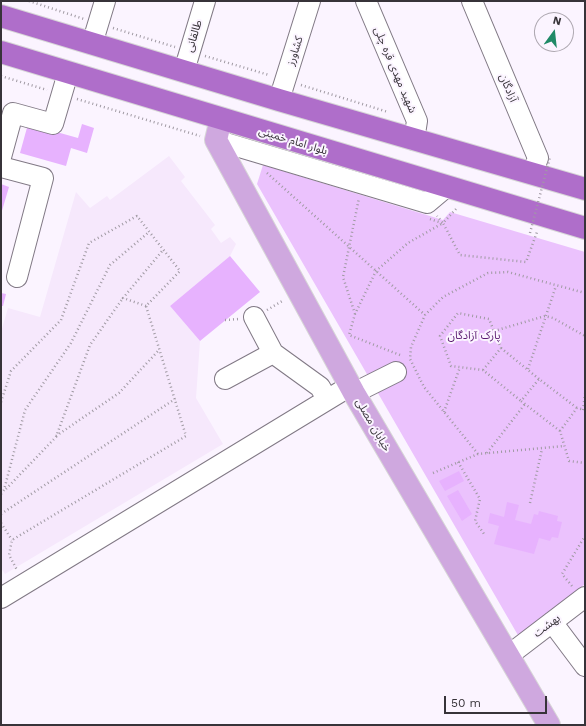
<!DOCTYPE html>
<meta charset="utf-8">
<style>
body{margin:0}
#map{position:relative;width:586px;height:726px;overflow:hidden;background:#fbf4ff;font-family:"Work Sans",sans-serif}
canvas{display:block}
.frame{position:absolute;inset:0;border:2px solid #373339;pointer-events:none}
.north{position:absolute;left:534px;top:12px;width:40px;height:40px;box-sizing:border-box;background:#fbf4ff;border:1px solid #ada7b0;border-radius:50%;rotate:15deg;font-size:11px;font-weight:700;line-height:16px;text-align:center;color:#373339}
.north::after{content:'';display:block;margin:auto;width:14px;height:18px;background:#208a67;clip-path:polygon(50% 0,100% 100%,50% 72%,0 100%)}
.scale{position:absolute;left:444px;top:696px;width:103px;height:18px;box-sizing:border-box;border:2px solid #373339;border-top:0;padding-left:5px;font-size:12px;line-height:14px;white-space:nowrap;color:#373339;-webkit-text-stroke:3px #fbf4ff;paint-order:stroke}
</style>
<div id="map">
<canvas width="586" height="726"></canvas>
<div class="frame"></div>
<div class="north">N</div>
<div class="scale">50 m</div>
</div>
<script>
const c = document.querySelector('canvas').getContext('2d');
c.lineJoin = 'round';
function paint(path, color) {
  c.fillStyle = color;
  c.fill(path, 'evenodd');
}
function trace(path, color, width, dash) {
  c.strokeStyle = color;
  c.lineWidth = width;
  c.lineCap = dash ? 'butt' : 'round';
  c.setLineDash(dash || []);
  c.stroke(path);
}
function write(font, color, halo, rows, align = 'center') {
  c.font = font + ' "Work Sans","Noto Sans Arabic",sans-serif';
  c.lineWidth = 4;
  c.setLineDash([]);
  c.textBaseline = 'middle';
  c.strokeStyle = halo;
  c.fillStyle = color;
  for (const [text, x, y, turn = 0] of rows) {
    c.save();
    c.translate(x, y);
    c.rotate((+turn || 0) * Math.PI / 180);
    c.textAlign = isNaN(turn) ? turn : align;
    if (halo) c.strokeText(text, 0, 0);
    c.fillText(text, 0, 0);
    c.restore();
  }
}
paint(new Path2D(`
 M169,156L185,177L181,181L215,225L211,229L221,243L230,237L236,244L230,256L170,306L200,341L196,398L223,444L5,574L1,568V332L8,308L40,317L76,192L90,208L107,196L110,200Z`), '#f6e8fc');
paint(new Path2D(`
 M263,165L443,220L450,212L585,252V584L519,637L257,184Z`), '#ebc2fd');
paint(new Path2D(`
 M28,124L78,138L82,124L94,128L87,153L71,148L66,166L20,153Z
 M1,184L9,187L1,214Z
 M230,256L260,292L200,341L170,306Z
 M1,293L6,294L3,306H1Z
 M459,471L464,481L445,491L439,481Z
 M458,490L472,514L462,521L447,496Z
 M507,502L519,505L515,520L531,524L534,514L538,515L539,511L558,516L557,521L562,522L558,538L552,537L550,541L539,538L534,554L494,544L499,526L488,523L490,513L504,517Z`), '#e7b2fe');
const minor = new Path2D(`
 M366,1L417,121L414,140
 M472,1L538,158L532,174
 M92,44L105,1
 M184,71L205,1
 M279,100L310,1
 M216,140L427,203L446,187
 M1,157L13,113L53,124L68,73
 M1,167L43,178L17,277
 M254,317L273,353L320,387L327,399
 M225,379L273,353
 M354,393L396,372
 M1,598L350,386
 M552,622L585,666
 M509,655L585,597`);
const major = new Path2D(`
 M221,119L216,140L354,393L549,725`);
const highway = new Path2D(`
 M1,16L279,100L585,189
 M1,52L585,228`);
trace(minor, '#817985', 22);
trace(major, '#d7d6d7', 24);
trace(highway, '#d7d6d7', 24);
trace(new Path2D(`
 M29,1L84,19
 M113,28L175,47
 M205,56L269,75
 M1,76L47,90
 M301,85L388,112
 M77,99L200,136
 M267,173L425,315
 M456,209L443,223L460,255L526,262L537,232
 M430,219L442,223
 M146,306L123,298L163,250
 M267,310L284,300
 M355,314L343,277L359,198
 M225,320L239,319
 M494,331L545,316L553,318L585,336
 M501,348L539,379
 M400,355L349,335L355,314L376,271L408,243L443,223L437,216
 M528,369L556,286
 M483,370L501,348L489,319L458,313L440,336L451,366L483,370L521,401
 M1,402L11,371L61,320L89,243L137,216L180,271L146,306L186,436L12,540L9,555L17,570
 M583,410L585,394
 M585,410L577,408L560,431L569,461L585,463
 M444,412L460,367
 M560,431L521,401L539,379L577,408
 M56,436L119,393L159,350
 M487,453L525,404
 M478,454L424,387L410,359L411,347L425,315L443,297L488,273L508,272L585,293
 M458,462L480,499L475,521L484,534
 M433,473L478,454L564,446
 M6,489L56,437L90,345L123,298
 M1,494L4,490L25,410L71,343L110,265L149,232
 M530,503L542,449
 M1,514L175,399
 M1,523L12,540
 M572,586L562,574L585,536`), '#a09aa3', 2.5, [1, 3]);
trace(minor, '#fff', 20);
trace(major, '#cfa8df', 22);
trace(highway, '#af6eca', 22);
trace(new Path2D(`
 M530,233L550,157`), '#a09aa3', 2.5, [1, 3]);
write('11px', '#373339', '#fbf4ff', [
 ["طالقانی",194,36,-73],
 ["کشاورز",295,51,-72],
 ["شهید مهدی قره چلی",395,70,67],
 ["آزادگان",508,88,67],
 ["بلوار امام خمینی",293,141,17],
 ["خیابان مصلی",373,425,60],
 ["بهشت",547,626,-37]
]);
write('11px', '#5a1970', '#fbf4ff', [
 ["پارک آزادگان",474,336]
]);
</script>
